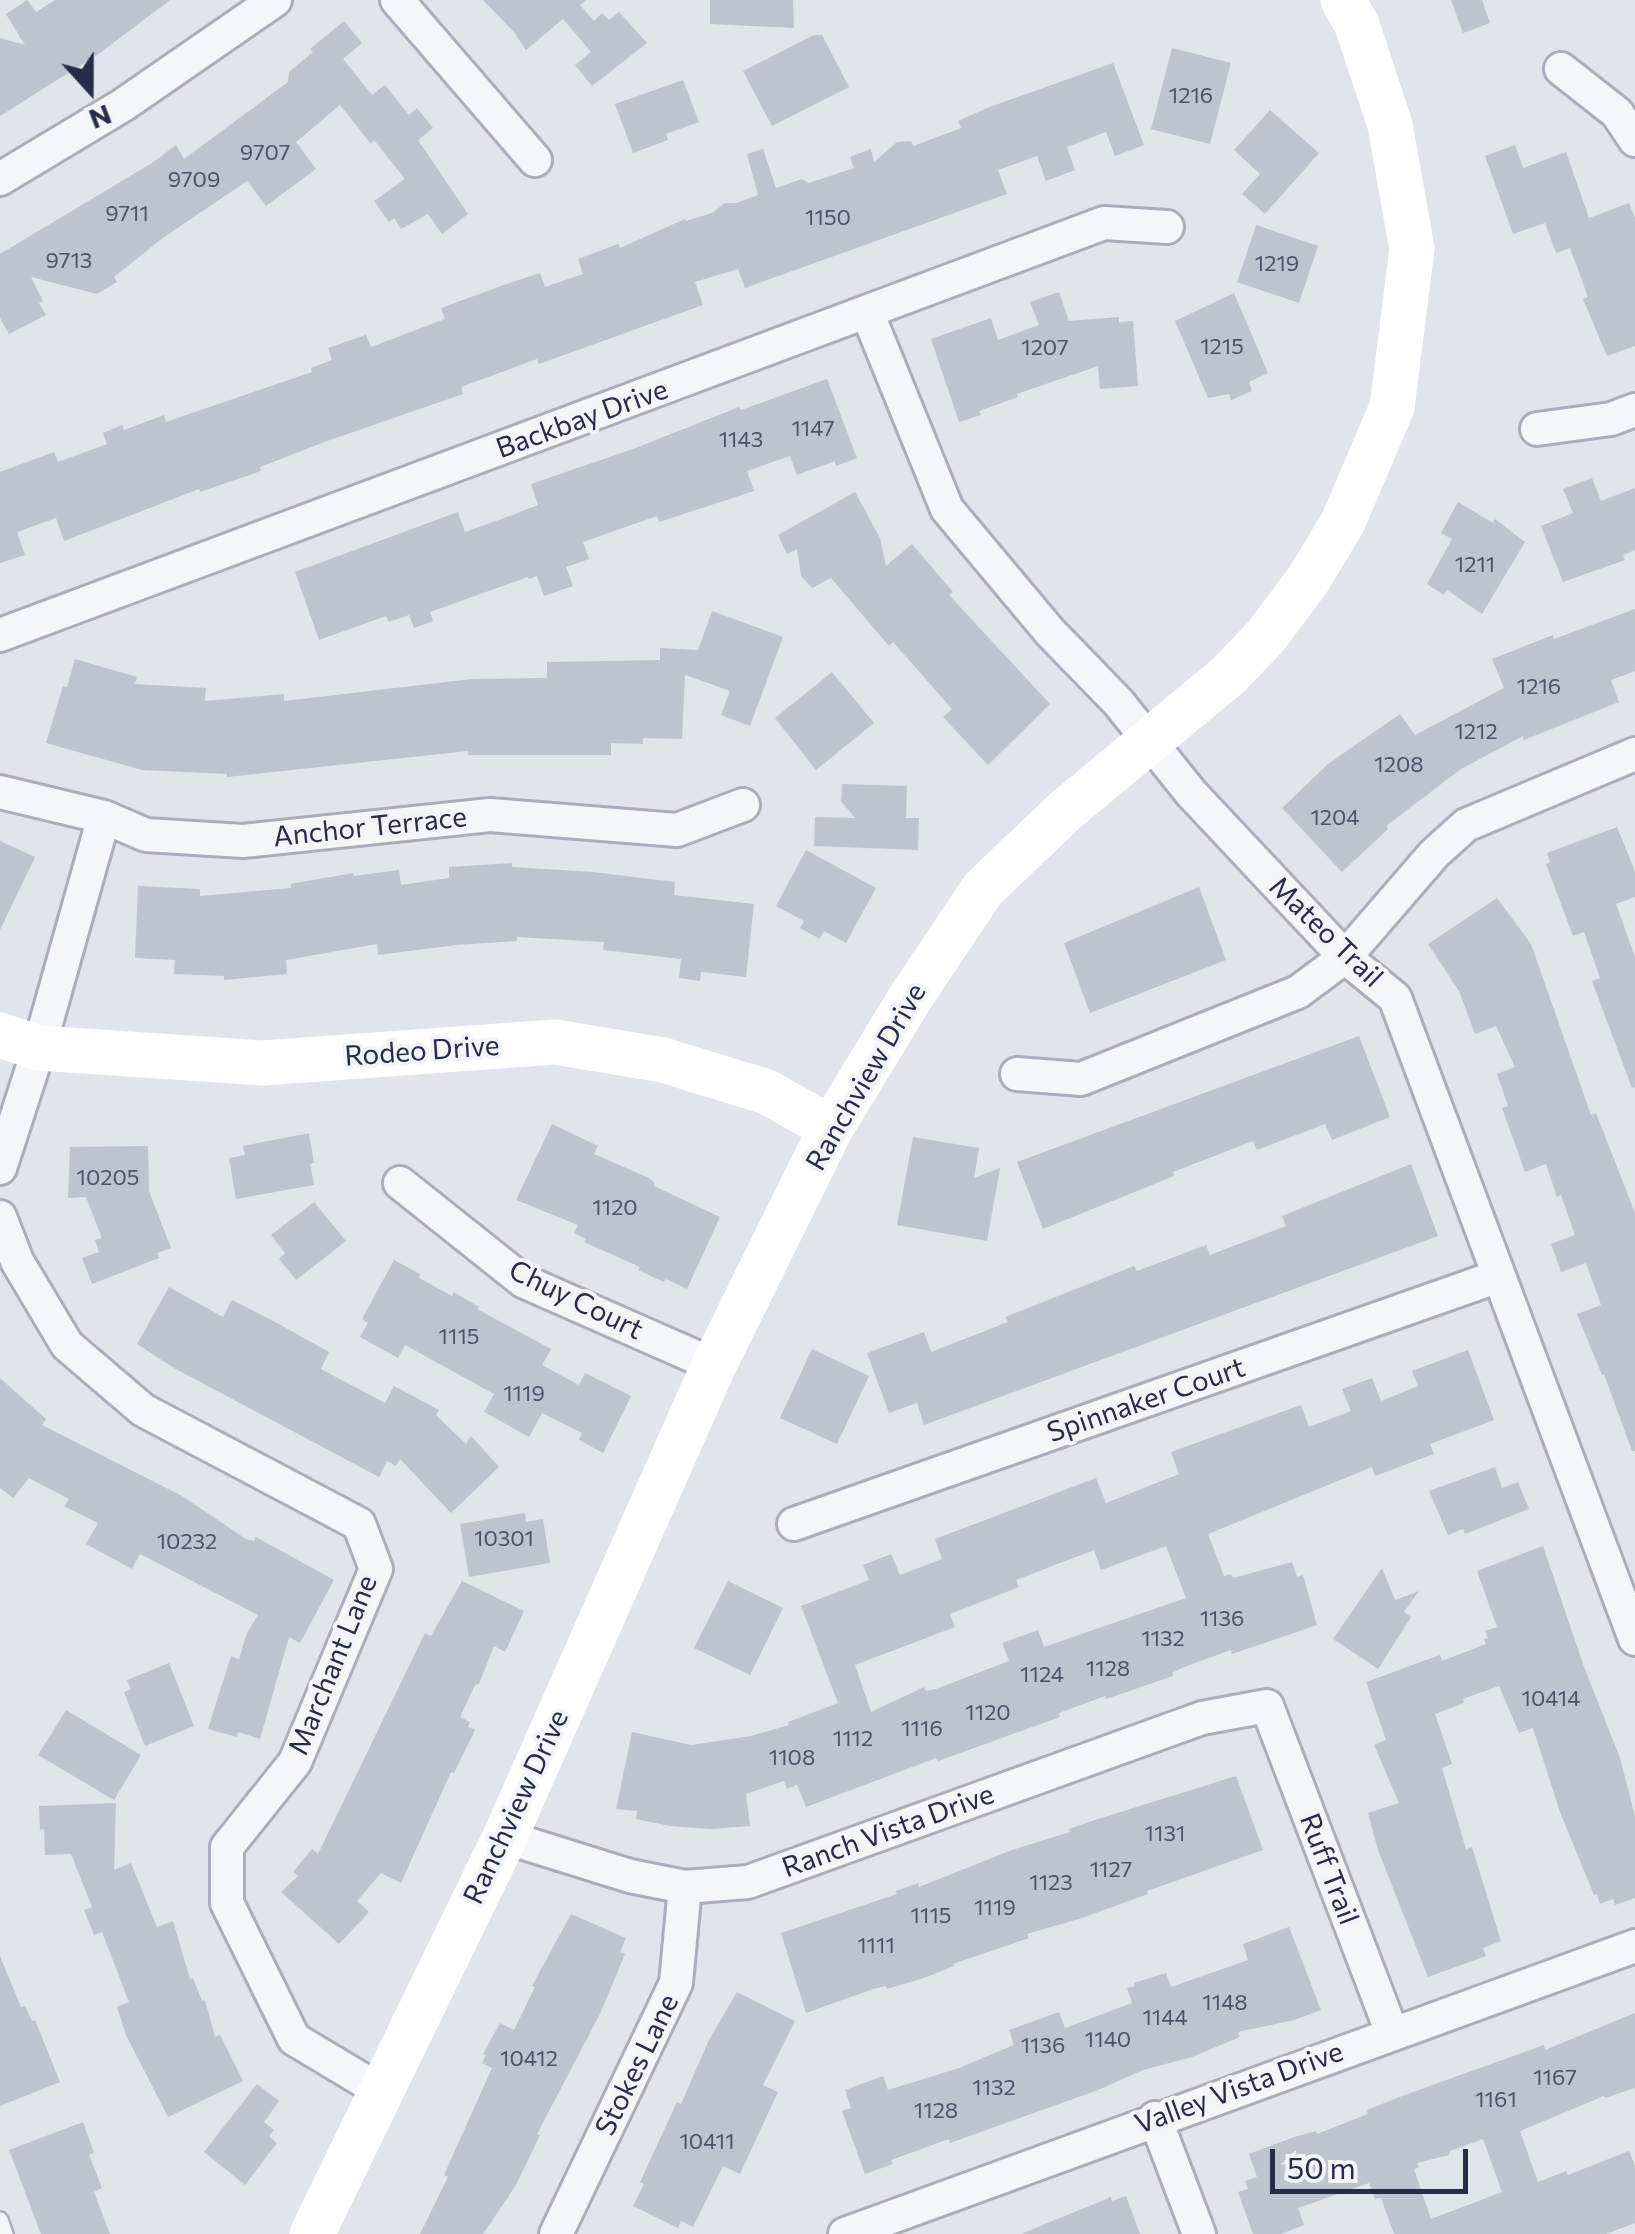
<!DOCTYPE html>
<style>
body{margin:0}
#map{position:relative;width:1635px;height:2234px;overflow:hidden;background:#e2e4ec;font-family:Commissioner,sans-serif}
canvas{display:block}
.north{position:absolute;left:40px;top:40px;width:100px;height:100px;-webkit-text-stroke:8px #f2f4f9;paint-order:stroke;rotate:159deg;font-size:28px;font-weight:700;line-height:40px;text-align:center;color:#282d46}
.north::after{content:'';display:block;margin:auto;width:35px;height:45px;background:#282d46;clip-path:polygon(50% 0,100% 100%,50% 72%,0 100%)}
.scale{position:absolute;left:1270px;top:2149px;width:198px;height:45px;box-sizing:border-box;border:5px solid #282d46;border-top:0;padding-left:12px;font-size:30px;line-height:35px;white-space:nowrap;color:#282d46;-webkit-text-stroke:8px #f2f4f9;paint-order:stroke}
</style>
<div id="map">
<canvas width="1635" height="2234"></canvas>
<div class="north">N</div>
<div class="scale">50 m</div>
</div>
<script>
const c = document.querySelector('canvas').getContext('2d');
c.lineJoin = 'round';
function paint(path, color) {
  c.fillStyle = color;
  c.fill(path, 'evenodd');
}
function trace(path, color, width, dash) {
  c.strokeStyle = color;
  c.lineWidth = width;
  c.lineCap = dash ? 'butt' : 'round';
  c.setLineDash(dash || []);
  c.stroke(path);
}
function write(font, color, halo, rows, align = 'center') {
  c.font = font + ' Commissioner,sans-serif';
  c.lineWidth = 8;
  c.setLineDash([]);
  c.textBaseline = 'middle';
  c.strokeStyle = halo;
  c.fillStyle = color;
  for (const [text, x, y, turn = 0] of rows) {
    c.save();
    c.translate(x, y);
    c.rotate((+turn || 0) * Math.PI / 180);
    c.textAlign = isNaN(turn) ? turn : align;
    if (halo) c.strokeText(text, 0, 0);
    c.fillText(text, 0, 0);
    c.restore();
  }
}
paint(new Path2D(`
 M27,0L36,12L55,0H170L100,53L0,116V38L25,45L6,14Z
 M483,0H586L580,5L594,21L602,13L609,20L619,12L647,43L592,86L575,65L591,52L563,19L526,50L513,31Z
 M710,0H793L794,28L710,24Z
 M1451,0H1482L1490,23L1463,33Z
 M344,21L362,43L343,59L372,95L385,85L409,115L417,108L433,128L418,140L468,214L442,234L428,214L401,229L394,218L389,222L374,201L405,179L374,140L371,144L340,105L296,142L316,169L266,206L247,181L164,237L114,277L117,282L97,294L31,277L43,301L39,303L46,315L9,334L0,318V254L152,163L176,145L184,159L288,82L289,72L313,52L310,49Z
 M814,35H822L849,87L772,126L743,71Z
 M1172,48L1231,63L1210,144L1151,129Z
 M1113,63L1144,145L1115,156L1106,132L1067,147L1075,170L1046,181L1037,156L998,170L1007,194L745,288L738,269L695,282L703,305L539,364L537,359L461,387L463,394L327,441L260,467L261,471L200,492L199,489L64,541L56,518L17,532L25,555L0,563V472L54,452L58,462L107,444L103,433L122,425L124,430L164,415L166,422L312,372L311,368L332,360L328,348L366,335L371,347L445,319L441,308L501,286L540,273L545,287L583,274L578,259L618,244L620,248L685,219L686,221L712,213L725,203H736L758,195L747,154L763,149L776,188L802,179L809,183L854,168L850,157L871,149L874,162L897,142L911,141L913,146L961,128L958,121L987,108Z
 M683,80L699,122L666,134L668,140L633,153L615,104Z
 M1270,110L1319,153L1265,214L1242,194L1260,174L1234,150Z
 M1515,145L1523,168L1566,152L1589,218L1629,203L1635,218V346L1607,356L1583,299L1588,297L1570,248L1556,253L1545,223L1513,234L1485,156Z
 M1256,225L1318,246L1299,303L1237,282Z
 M1059,292L1069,321L1119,317V322L1133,321L1138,386L1100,389L1098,366L1017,394L1018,397L979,411L981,415L959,422L931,339L991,318L998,340L1039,325L1030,302Z
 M1234,293L1268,373L1249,382L1252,391L1231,400L1229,394L1208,398L1175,321Z
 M827,379L857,458L836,466L835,461L797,475L790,456L747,471L754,491L659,522L657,516L583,542L589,559L566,567L573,586L544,596L537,576L529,579L528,577L430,612L433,621L414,628L409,615L389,622L386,616L319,640L295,572L458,512L465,532L507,517L538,505L531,484L633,449L739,407L741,410Z
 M1592,478L1601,501L1635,488V550L1623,555L1625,560L1563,582L1541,526L1573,513L1563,489Z
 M855,492L880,538L886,566L912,544L953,592L949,595L1050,704L988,765L943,717L952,709L893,642L889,646L831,578L812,588L801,576L797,549L787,554L778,535Z
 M1458,502L1493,523L1495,519L1525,542L1482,614L1447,590L1444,595L1427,584L1452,539L1441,533Z
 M1635,609V671L1611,680L1619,702L1524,740L1523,736L1461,769L1386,826L1388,829L1342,872L1282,808L1328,764L1400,714L1415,735L1504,688L1492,659L1553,635L1554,639Z
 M712,611L783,637L750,726L721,715L730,691L685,675L682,739L643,738V744L611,743V755H468V751L227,777V774L142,770L46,743L63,686L67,687L75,659L137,677L135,684L206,688L205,701L284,694V701L472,679L547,678V662L660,660V648L698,650Z
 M832,672L874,723L816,770L775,718Z
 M842,784L907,786L906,818H919L918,850L814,846L815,817L855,818L841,801Z
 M1617,827L1635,871V897L1616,904L1635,957V1087L1632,1088L1592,981L1600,978L1584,932L1573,936L1546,864L1550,862L1547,853Z
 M0,841L35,857L0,930Z
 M806,850L876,888L846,943L824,931L820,939L800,928L804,921L776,906Z
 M512,863V867L593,872L675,882L674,895L754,904L746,977L701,972L700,981L679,978L681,959L603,950L604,942L517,937V941L456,945L378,955L377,944L286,960L287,974L224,980V976L174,974L175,960L135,958L138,886L200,889V896L291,888L290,884L353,873L354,876L399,870L401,885L449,878V867Z
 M1199,887L1226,960L1090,1013L1064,943Z
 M1497,898L1531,944L1591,1115L1596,1113L1635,1213V1451H1632L1604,1374L1602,1375L1577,1314L1601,1305L1586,1263L1561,1272L1551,1244L1575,1235L1561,1195L1557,1197L1546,1164L1525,1172L1502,1108L1508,1106L1497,1074L1515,1067L1496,1026L1475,1034L1459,991L1428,944Z
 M1359,1036L1390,1117L1332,1140L1325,1124L1257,1150L1253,1141L1173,1172L1174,1176L1043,1229L1017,1162Z
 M552,1124L598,1146L594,1154L649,1178L655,1183L654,1186L720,1217L687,1289L666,1279L664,1282L638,1270L640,1267L584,1242L586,1239L574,1233L578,1225L516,1200Z
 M309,1133L314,1163L310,1164L314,1185L236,1199L229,1158L245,1155L243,1146Z
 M913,1137L979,1148L974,1178L1000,1168L987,1241L897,1225Z
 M148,1146L149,1191L171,1248L157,1253L159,1258L92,1284L82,1258L99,1252L95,1240L102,1238L86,1197L68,1198L70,1147Z
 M1411,1164L1438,1236L924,1425L917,1403L889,1413L867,1353L924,1332L931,1352L1008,1322L1005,1317L1134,1266L1137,1271L1206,1245L1210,1255L1286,1226L1282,1216Z
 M314,1202L346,1241L296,1280L279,1259L285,1253L271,1235Z
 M394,1260L420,1274L419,1278L452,1296L454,1292L479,1307L477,1309L551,1349L542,1365L579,1385L585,1373L631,1396L603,1453L579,1440L582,1433L542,1413L529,1437L484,1412L494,1394L405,1345L398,1358L360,1337L368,1323L362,1319Z
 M169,1287L223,1317L232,1300L277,1323L329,1352L321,1369L385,1403L394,1386L439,1410L436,1415L466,1444L471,1436L499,1467L451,1513L400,1459L396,1466L387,1461L379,1477L174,1368L137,1344Z
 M812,1349L869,1376L837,1444L780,1418Z
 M1468,1350L1494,1420L1430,1444L1434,1454L1375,1476L1372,1467L1208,1534L1224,1576L1231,1574L1233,1578L1292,1562L1297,1577L1303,1575L1317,1625L1232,1654L1231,1650L1184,1667L1172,1673L1173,1676L1106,1699L1105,1696L1059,1713L1060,1717L938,1761L936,1758L806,1807L797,1785L787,1789L784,1781L746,1794L750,1826L711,1829L670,1826L636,1819L637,1811L616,1809L632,1732L691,1745L751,1736L789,1725L788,1722L838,1703L801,1606L869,1580L863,1565L891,1554L900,1575L942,1559L935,1539L1096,1478L1106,1503L1179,1474L1171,1452L1301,1405L1309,1427L1351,1411L1342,1389L1372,1378L1381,1401L1418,1386L1412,1371ZM1166,1546L1186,1598L1044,1647L1038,1630L1002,1643L1009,1661L936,1689L926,1691L924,1687L871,1712L855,1665L955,1627L950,1614L1019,1587L1016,1580L1094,1550L1101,1570Z
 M0,1378L46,1419L42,1425L182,1496L246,1539L254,1541L256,1537L334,1580L300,1643L289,1637L260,1739L238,1732L237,1737L208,1729L231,1656L239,1659L247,1633L258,1615L140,1554L132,1569L86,1544L98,1523L64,1506L69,1499L29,1478L13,1498L0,1488Z
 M1495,1467L1502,1488L1518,1482L1529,1509L1465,1534L1463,1529L1448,1535L1429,1491Z
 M525,1513L526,1522L543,1519L550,1563L469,1577L460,1524Z
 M1543,1546L1583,1664L1620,1758L1635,1816V1898L1615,1905L1613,1899L1600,1904L1597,1894L1594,1895L1560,1812L1533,1728L1519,1733L1499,1686L1463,1699L1464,1703L1435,1714L1452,1764L1442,1768L1466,1849L1472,1847L1501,1941L1483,1948L1486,1956L1428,1977L1378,1850L1368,1813L1399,1803L1374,1745L1386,1740L1366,1682L1440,1655L1442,1661L1486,1644L1484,1639L1488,1638L1485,1631L1497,1627L1477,1571Z
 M1382,1568L1395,1600L1419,1591L1404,1612L1411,1617L1378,1669L1333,1639Z
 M462,1581L524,1611L505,1652L494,1646L479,1684L475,1685L460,1717L470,1722L468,1727L475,1730L454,1773L451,1772L401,1883L381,1873L357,1901L369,1912L339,1944L281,1892L298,1876L293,1872L312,1849L318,1854L425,1633L431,1636Z
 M728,1581L783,1608L750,1675L694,1648Z
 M169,1663L194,1726L145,1746L124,1692L131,1689L127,1680Z
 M66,1710L141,1755L114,1800L38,1755Z
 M1236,1776L1263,1850L1147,1891L1148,1894L1082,1918L1027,1934L1029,1938L953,1964L954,1966L924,1978L887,1989L886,1986L873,1989L806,2013L781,1933L897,1894L896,1891L918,1883L919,1887L1012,1850L1070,1832L1069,1829L1095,1820Z
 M116,1803L114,1870L131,1863L157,1927L173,1921L190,1979L193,1978L202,2001L205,2000L215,2037L220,2035L243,2081L168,2117L126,2035L117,2007L129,2002L102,1932L94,1935L84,1910L92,1907L71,1854L45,1855L44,1829L40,1830L39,1806Z
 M571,1914L626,1938L620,1952L625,1954L600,2014L537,2134L540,2135L516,2185L483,2234H420L448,2177L444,2175L492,2068L482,2063L486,2055L483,2054L500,2023L514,2030L535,1987L532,1986Z
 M1289,1927L1321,2010L1294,2020L1238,2032L1240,2037L1192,2057L1143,2070L1098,2090L950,2143L949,2139L891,2160L893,2164L865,2174L842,2111L851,2108L845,2090L883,2076L888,2090L959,2068L1014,2045L1009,2030L1059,2012L1065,2028L1132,2003L1127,1988L1135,1986L1134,1983L1166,1973L1171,1987L1248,1960L1243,1944Z
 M0,1956L21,2007L25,2006L32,2021L35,2020L60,2082L0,2106Z
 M737,1992L795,2021L763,2085L778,2092L740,2174L723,2166L693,2227L681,2221L678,2228L633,2206L644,2184L640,2182L677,2102L681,2104L709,2040Z
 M1635,2013V2088L1605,2098L1604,2096L1520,2131L1538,2182L1566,2171L1568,2175L1629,2151L1635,2166V2223L1606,2234H1394L1381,2198L1375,2199L1369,2183L1298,2208L1304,2225L1281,2234H1253L1238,2192L1248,2189L1245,2181L1257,2177L1249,2154L1294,2137L1316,2131L1317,2134L1368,2114L1367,2110L1402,2096L1544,2045L1545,2050ZM1483,2139L1502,2192L1431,2219L1414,2169L1419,2167L1417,2163L1449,2155L1450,2151Z
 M257,2084L279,2101L264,2122L274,2130L269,2136L277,2143L245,2185L204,2152Z
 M83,2122L94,2153L89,2155L102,2188L94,2192L110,2234H41L9,2150Z
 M1126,2196L1140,2234H1021L1111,2197L1112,2201Z`), '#bfc2cf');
const lane = new Path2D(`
 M0,2220L5,2234`);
const street = new Path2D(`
 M397,0L535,160
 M1561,69L1617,113L1635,140
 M0,179L123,105L275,0
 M867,312L947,509L1050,632L1118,702L1191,793L1345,957L1395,998L1635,1639
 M1537,429L1611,419L1635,410
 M0,635L1104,223L1167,227
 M0,792L104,817L146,835L243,841L490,815L677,830L743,805
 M1017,1074L1081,1079L1298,992L1345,957L1434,854L1466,825L1635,754
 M0,1168L39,1048L104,817
 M400,1183L523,1281L714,1365
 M0,1217L17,1261L67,1345L143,1410L359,1524L376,1569L295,1762L227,1847V1903L294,2039L381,2091
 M794,1524L1499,1276
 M505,1837L630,1876L685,1887L748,1882L1202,1718L1267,1706L1392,2033
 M1155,2118L1199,2234
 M556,2234L676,1983L685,1887
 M845,2234L1635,1946`);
trace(lane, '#aaadba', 20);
trace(street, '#aaadba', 38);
trace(lane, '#f5f6fa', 15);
trace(street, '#f5f6fa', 32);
trace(new Path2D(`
 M0,1035L39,1048L263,1063L555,1042L663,1060L767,1092L831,1128
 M312,2234L505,1837L714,1365L831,1128L912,995L983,889L1066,810L1230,674L1266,636L1308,580L1343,522L1392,407L1412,249L1390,125L1357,25L1343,0`), '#fff', 45);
write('22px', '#4e5268', null, [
 ["1216",1191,96],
 ["9707",265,153],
 ["9709",194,180],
 ["9711",127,214],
 ["1150",828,218],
 ["9713",69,261],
 ["1219",1277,264],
 ["1215",1222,347],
 ["1207",1045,348],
 ["1147",813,429],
 ["1143",741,440],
 ["1211",1475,565],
 ["1216",1539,687],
 ["1212",1476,732],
 ["1208",1399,765],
 ["1204",1335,818],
 ["10205",108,1178],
 ["1120",615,1208],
 ["1115",459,1337],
 ["1119",524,1394],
 ["10301",504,1539],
 ["10232",187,1542],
 ["1136",1222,1619],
 ["1132",1163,1639],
 ["1128",1108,1669],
 ["1124",1042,1675],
 ["10414",1551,1699],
 ["1120",988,1713],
 ["1116",922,1729],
 ["1112",853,1739],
 ["1108",792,1758],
 ["1131",1165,1834],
 ["1127",1111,1870],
 ["1123",1051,1883],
 ["1119",995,1908],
 ["1115",931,1916],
 ["1111",876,1946],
 ["1148",1225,2003],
 ["1144",1165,2018],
 ["1140",1108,2040],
 ["1136",1043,2046],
 ["10412",529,2059],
 ["1167",1555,2078],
 ["1132",994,2088],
 ["1161",1496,2100],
 ["1128",936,2111],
 ["10411",707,2142]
]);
write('28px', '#282d46', '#f2f4f9', [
 ["Backbay Drive",582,419,-20],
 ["Anchor Terrace",370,827,-6],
 ["Mateo Trail",1326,932,44],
 ["Rodeo Drive",422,1051,-4],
 ["Ranchview Drive",866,1077,-60],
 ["Chuy Court",576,1300,26],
 ["Spinnaker Court",1146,1400,-19],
 ["Marchant Lane",333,1665,-68],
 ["Ranchview Drive",516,1807,-65],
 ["Ranch Vista Drive",888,1831,-20],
 ["Ruff Trail",1329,1869,69],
 ["Stokes Lane",637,2065,-64],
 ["Valley Vista Drive",1239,2088,-20]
]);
</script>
